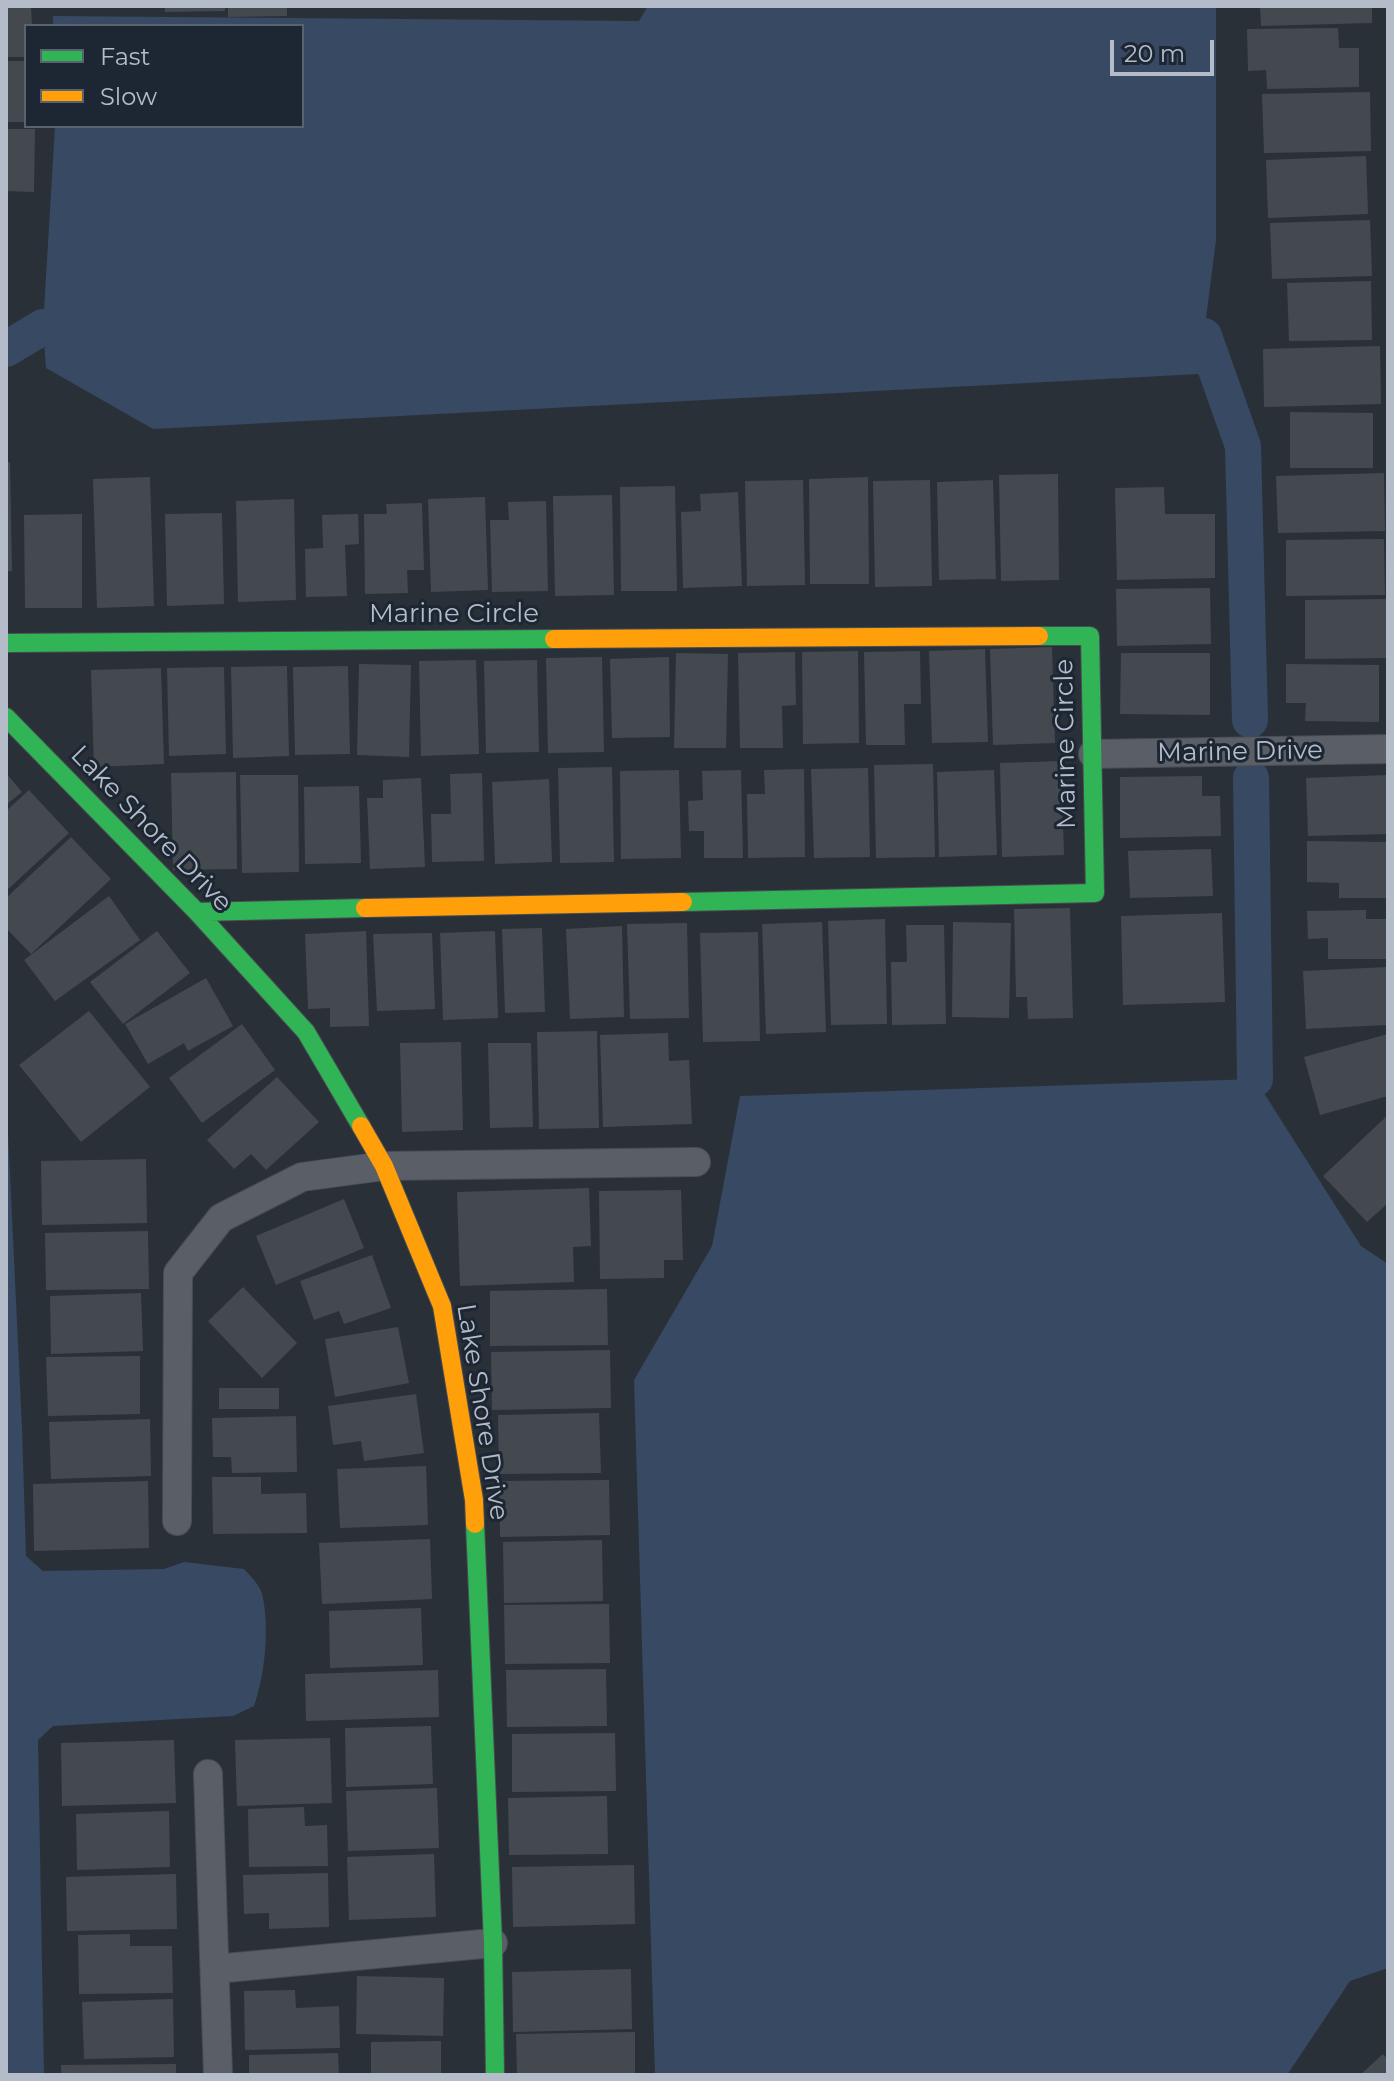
<!DOCTYPE html>
<style>
body{margin:0}
#map{position:relative;width:1394px;height:2081px;overflow:hidden;background:#2a3038;font-family:Montserrat,sans-serif}
canvas{display:block}
.frame{position:absolute;inset:0;border:8px solid #b4bcc9;pointer-events:none}
.legend{position:absolute;left:24px;top:24px;width:280px;height:104px;box-sizing:border-box;background:#1d2633;border:2px solid #59626f;margin:0;padding:10px 14px;list-style:none;font-size:24px;color:#b4bcc9}
.legend li{display:flex;align-items:center;gap:16px;height:40px}
.legend b{width:40px;border:2px solid #59626f}
.scale{position:absolute;left:1110px;top:40px;width:104px;height:36px;box-sizing:border-box;border:4px solid #b4bcc9;border-top:0;padding-left:10px;font-size:24px;line-height:28px;white-space:nowrap;color:#b4bcc9;-webkit-text-stroke:6px #1d2633;paint-order:stroke}
</style>
<div id="map">
<canvas width="1394" height="2081"></canvas>
<div class="frame"></div>
<ul class="legend">
<li><b style="height:10px;background:#30b455"></b>Fast</li>
<li><b style="height:10px;background:#ff9f0a"></b>Slow</li>
</ul>
<div class="scale">20 m</div>
</div>
<script>
const c = document.querySelector('canvas').getContext('2d');
c.lineJoin = 'round';
function paint(path, color) {
  c.fillStyle = color;
  c.fill(path, 'evenodd');
}
function trace(path, color, width, dash) {
  c.strokeStyle = color;
  c.lineWidth = width;
  c.lineCap = dash ? 'butt' : 'round';
  c.setLineDash(dash || []);
  c.stroke(path);
}
function write(font, color, halo, rows, align = 'center') {
  c.font = font + ' Montserrat,sans-serif';
  c.lineWidth = 6;
  c.setLineDash([]);
  c.textBaseline = 'middle';
  c.strokeStyle = halo;
  c.fillStyle = color;
  for (const [text, x, y, turn = 0] of rows) {
    c.save();
    c.translate(x, y);
    c.rotate((+turn || 0) * Math.PI / 180);
    c.textAlign = isNaN(turn) ? turn : align;
    if (halo) c.strokeText(text, 0, 0);
    c.fillText(text, 0, 0);
    c.restore();
  }
}
paint(new Path2D(`
 M648,6H1216V240L1199,374L153,429L46,368L43,327L55,126H302V26H53V16L639,21Z
 M1255,1079L1361,1246L1388,1264V1968L1350,1981L1287,2075H655L634,1380L712,1246L740,1096Z
 M6,1090L22,1428L26,1556L43,1571L164,1569L184,1562L244,1569C250,1576 260,1585 262,1594C270,1627 265,1675 254,1706L233,1716L53,1726L38,1740L44,2075H6Z`), '#384963');
trace(new Path2D(`
 M1204,336L1243,446L1250,720
 M6,349L43,327
 M1251,778L1255,1079`), '#384963', 36);
paint(new Path2D(`
 M6,6H31L32,26H26V57H6Z
 M165,6H225V11L165,12Z
 M228,6H287V16L228,17Z
 M1260,6H1372V23L1261,26Z
 M1338,28L1339,48H1359V87L1267,89L1266,70L1248,71L1247,29Z
 M6,61H26V122H6Z
 M1370,92L1371,151L1264,153L1262,94Z
 M6,129H35L34,192L6,191Z
 M1366,156L1368,214L1268,218L1266,160Z
 M1370,220L1372,276L1272,279L1270,223Z
 M1371,281L1372,340L1289,341L1287,283Z
 M1380,346L1381,404L1264,407L1263,349Z
 M1290,412L1373,413V468H1290Z
 M10,462L12,571H6V463Z
 M1384,473L1385,531L1278,533L1276,476Z
 M1058,474L1059,580L1001,581L999,475Z
 M150,477L154,606L97,608L93,479Z
 M868,477L869,584H810L809,479Z
 M803,480L805,585L747,586L745,481Z
 M930,480L932,586L875,587L873,481Z
 M993,480L996,579L939,580L937,482Z
 M675,486L677,591H621L620,487Z
 M1164,487L1165,514H1215V578L1117,580L1115,488Z
 M738,492L742,586L683,588L681,512L701,511L700,494Z
 M612,495L614,595L555,596L553,496Z
 M485,497L488,590L431,592L428,499Z
 M294,499L296,600L238,602L236,501Z
 M546,501L548,591L492,592L490,520H509L508,502Z
 M422,503L424,570H407L408,593L365,594L364,514H387L386,504Z
 M222,513L224,604L167,606L165,514Z
 M82,514V608H25L24,515Z
 M358,514L359,544L345,545L347,596L306,597L305,549L323,548L322,515Z
 M1384,539L1385,595L1286,596V540Z
 M1210,588L1211,644L1117,646L1116,589Z
 M1386,599L1387,658L1305,659V600Z
 M1052,647L1055,743L993,745L990,649Z
 M985,649L988,742L932,743L929,651Z
 M858,651L859,743L803,744L802,652Z
 M920,651L921,704H904L905,745H866L864,652Z
 M795,652L796,705L782,706L783,748H740L738,653Z
 M676,653L728,654L726,748H674Z
 M1121,653H1210V715L1120,714Z
 M602,657L604,752L548,753L546,658Z
 M669,657L670,737L612,738L610,659Z
 M476,660L479,754L421,756L419,661Z
 M537,660L539,752L486,753L484,661Z
 M359,664L411,665L409,757L357,755Z
 M1286,664L1379,665V722L1305,721L1306,703H1286Z
 M287,666L289,756L233,758L231,667Z
 M348,666L350,754L295,755L293,667Z
 M224,667L226,754L169,756L167,668Z
 M161,668L164,764L94,767L91,670Z
 M1061,761L1064,855L1002,857L1000,763Z
 M933,764L935,857L876,858L874,765Z
 M612,767L614,862L560,863L558,768Z
 M868,768L870,857L814,858L811,769Z
 M804,769L805,857L748,858L747,794H765L764,770Z
 M679,770L681,858L621,859L620,771Z
 M741,770L743,858H704V831H689L688,801L703,800L702,771Z
 M994,770L997,855L939,857L937,772Z
 M236,772L237,869L173,870L171,773Z
 M6,773L22,792L6,805Z
 M482,773L484,861L432,862L431,814H451L450,774Z
 M240,775H298L299,872L242,873Z
 M1388,775V834L1308,836L1306,778Z
 M1202,776V796H1220L1221,836L1120,838V777Z
 M421,778L425,867L370,869L367,798H383V780Z
 M549,779L552,862L495,864L492,782Z
 M359,786L361,863L305,864L304,787Z
 M29,790L69,833L6,891V811Z
 M71,837L111,879L31,954L6,928V898Z
 M1307,841L1388,842V898H1339V883L1307,882Z
 M1211,849L1213,896L1130,898L1128,851Z
 M109,896L140,940L55,1001L24,960Z
 M1070,908L1073,1018L1028,1019L1027,997H1016L1014,909Z
 M1366,910V919H1388V959H1328V938L1308,939L1307,911Z
 M1222,913L1225,1002L1123,1005L1121,916Z
 M885,919L887,1024L831,1025L828,921Z
 M822,922L826,1032L766,1034L762,924Z
 M953,922L1011,923L1009,1018L952,1017Z
 M687,923L689,1018L630,1019L627,924Z
 M906,925H944L946,1024L892,1025L891,962H907Z
 M622,926L624,1017L570,1019L566,929Z
 M542,928L545,1012L505,1013L502,929Z
 M157,931L190,973L123,1024L90,982Z
 M366,931L369,1026L330,1027V1008L308,1009L305,934Z
 M495,931L498,1018L443,1020L440,933Z
 M758,932L760,1041L703,1042L700,933Z
 M432,933L435,1009L377,1011L373,934Z
 M1388,967V1025L1306,1029L1303,971Z
 M206,978L233,1026L188,1051L184,1043L148,1064L125,1024Z
 M89,1011L150,1087L81,1142L19,1065Z
 M242,1024L275,1070L202,1123L169,1078Z
 M597,1031L599,1128L539,1129L537,1032Z
 M668,1033L669,1061L689,1060L692,1124L603,1127L600,1035Z
 M1388,1034V1096L1320,1115L1304,1057Z
 M461,1042L463,1130L402,1132L400,1043Z
 M488,1043H531L533,1127L490,1128Z
 M277,1077L319,1122L266,1170L251,1154L234,1169L207,1140Z
 M1388,1115V1203L1367,1222L1323,1176Z
 M146,1159L147,1223L42,1225L41,1161Z
 M589,1188L591,1246L573,1247L574,1282L460,1286L457,1192Z
 M681,1190L683,1260H664V1278L600,1279L599,1191Z
 M344,1199L364,1248L276,1285L256,1236Z
 M148,1231L149,1289L46,1290L45,1233Z
 M372,1255L391,1308L344,1324L339,1311L314,1320L300,1281Z
 M243,1287L297,1343L262,1378L208,1321Z
 M607,1289L608,1345L490,1346V1291Z
 M141,1293L143,1351L51,1354L50,1296Z
 M398,1327L409,1383L335,1397L325,1339Z
 M610,1350L611,1408L492,1410L491,1352Z
 M140,1356V1414L48,1416L46,1357Z
 M219,1388H279V1409H219Z
 M416,1394L424,1453L364,1461L361,1441L333,1445L328,1406Z
 M599,1413L601,1473L499,1474L498,1415Z
 M296,1416L297,1472L232,1473L231,1457H213L212,1418Z
 M150,1419L151,1476L51,1479L49,1422Z
 M426,1466L428,1525L340,1528L337,1469Z
 M212,1477H261V1494L306,1493L307,1533L213,1534Z
 M609,1480L610,1535L500,1537L499,1481Z
 M148,1481L149,1548L34,1551L33,1484Z
 M430,1539L432,1599L322,1604L319,1543Z
 M602,1540L603,1601L504,1603L503,1542Z
 M609,1604L610,1663L505,1664L504,1605Z
 M421,1608L423,1665L330,1668L329,1611Z
 M606,1669L607,1726L507,1727L506,1670Z
 M438,1670L439,1717L306,1721L305,1674Z
 M431,1726L433,1784L346,1787L345,1728Z
 M615,1733L616,1791L512,1792V1734Z
 M330,1738L332,1803L237,1806L235,1740Z
 M174,1740L176,1803L62,1806L61,1743Z
 M437,1788L439,1848L348,1851L346,1791Z
 M607,1796L608,1854L509,1855L508,1798Z
 M304,1807L305,1826L327,1825L328,1866L249,1867L248,1809Z
 M169,1811L170,1867L77,1870L76,1814Z
 M434,1854L436,1917L349,1920L347,1857Z
 M634,1865L635,1924L513,1927L512,1867Z
 M328,1873L329,1927L269,1929V1913L244,1914L243,1875Z
 M176,1874L177,1929L67,1931L66,1877Z
 M130,1934V1946H172L173,1993L79,1994L78,1935Z
 M631,1969L632,2029L513,2032L512,1972Z
 M357,1976L444,1978L443,2036L356,2034Z
 M295,1990L296,2008L339,2006L340,2048L245,2050L244,1991Z
 M173,1999L174,2057L84,2059L82,2002Z
 M635,2032V2075H517L516,2034Z
 M441,2041V2075H371V2042Z
 M338,2053L339,2075H249V2055Z
 M1383,2054L1388,2060V2075H1360Z
 M176,2064V2075H61V2065Z`), '#444950');
const street = new Path2D(`
 M1093,754L1388,749
 M177,1521L178,1273L221,1218L302,1177L384,1166L696,1162
 M208,1774L218,2075
 M215,1969L493,1943`);
const fast = new Path2D(`
 M6,643L554,639
 M6,717L197,912L306,1032L361,1126
 M683,902L1095,893L1090,636H1039
 M197,912L365,908
 M475,1524L493,1943L495,2075`);
const slow = new Path2D(`
 M554,639L1039,636
 M365,908L683,902
 M361,1126L384,1166L442,1306L474,1500L475,1524`);
trace(street, '#484c53', 30);
trace(fast, '#484c53', 20);
trace(slow, '#484c53', 20);
trace(street, '#5a5e66', 28);
trace(fast, '#30b455', 18);
trace(slow, '#ff9f0a', 18);
write('26px', '#b4bcc9', '#1d2633', [
 ["Marine Circle",454,614],
 ["Marine Circle",1066,744,-91],
 ["Marine Drive",1240,752,-1],
 ["Lake Shore Drive",151,829,46],
 ["Lake Shore Drive",482,1412,81]
]);
</script>
